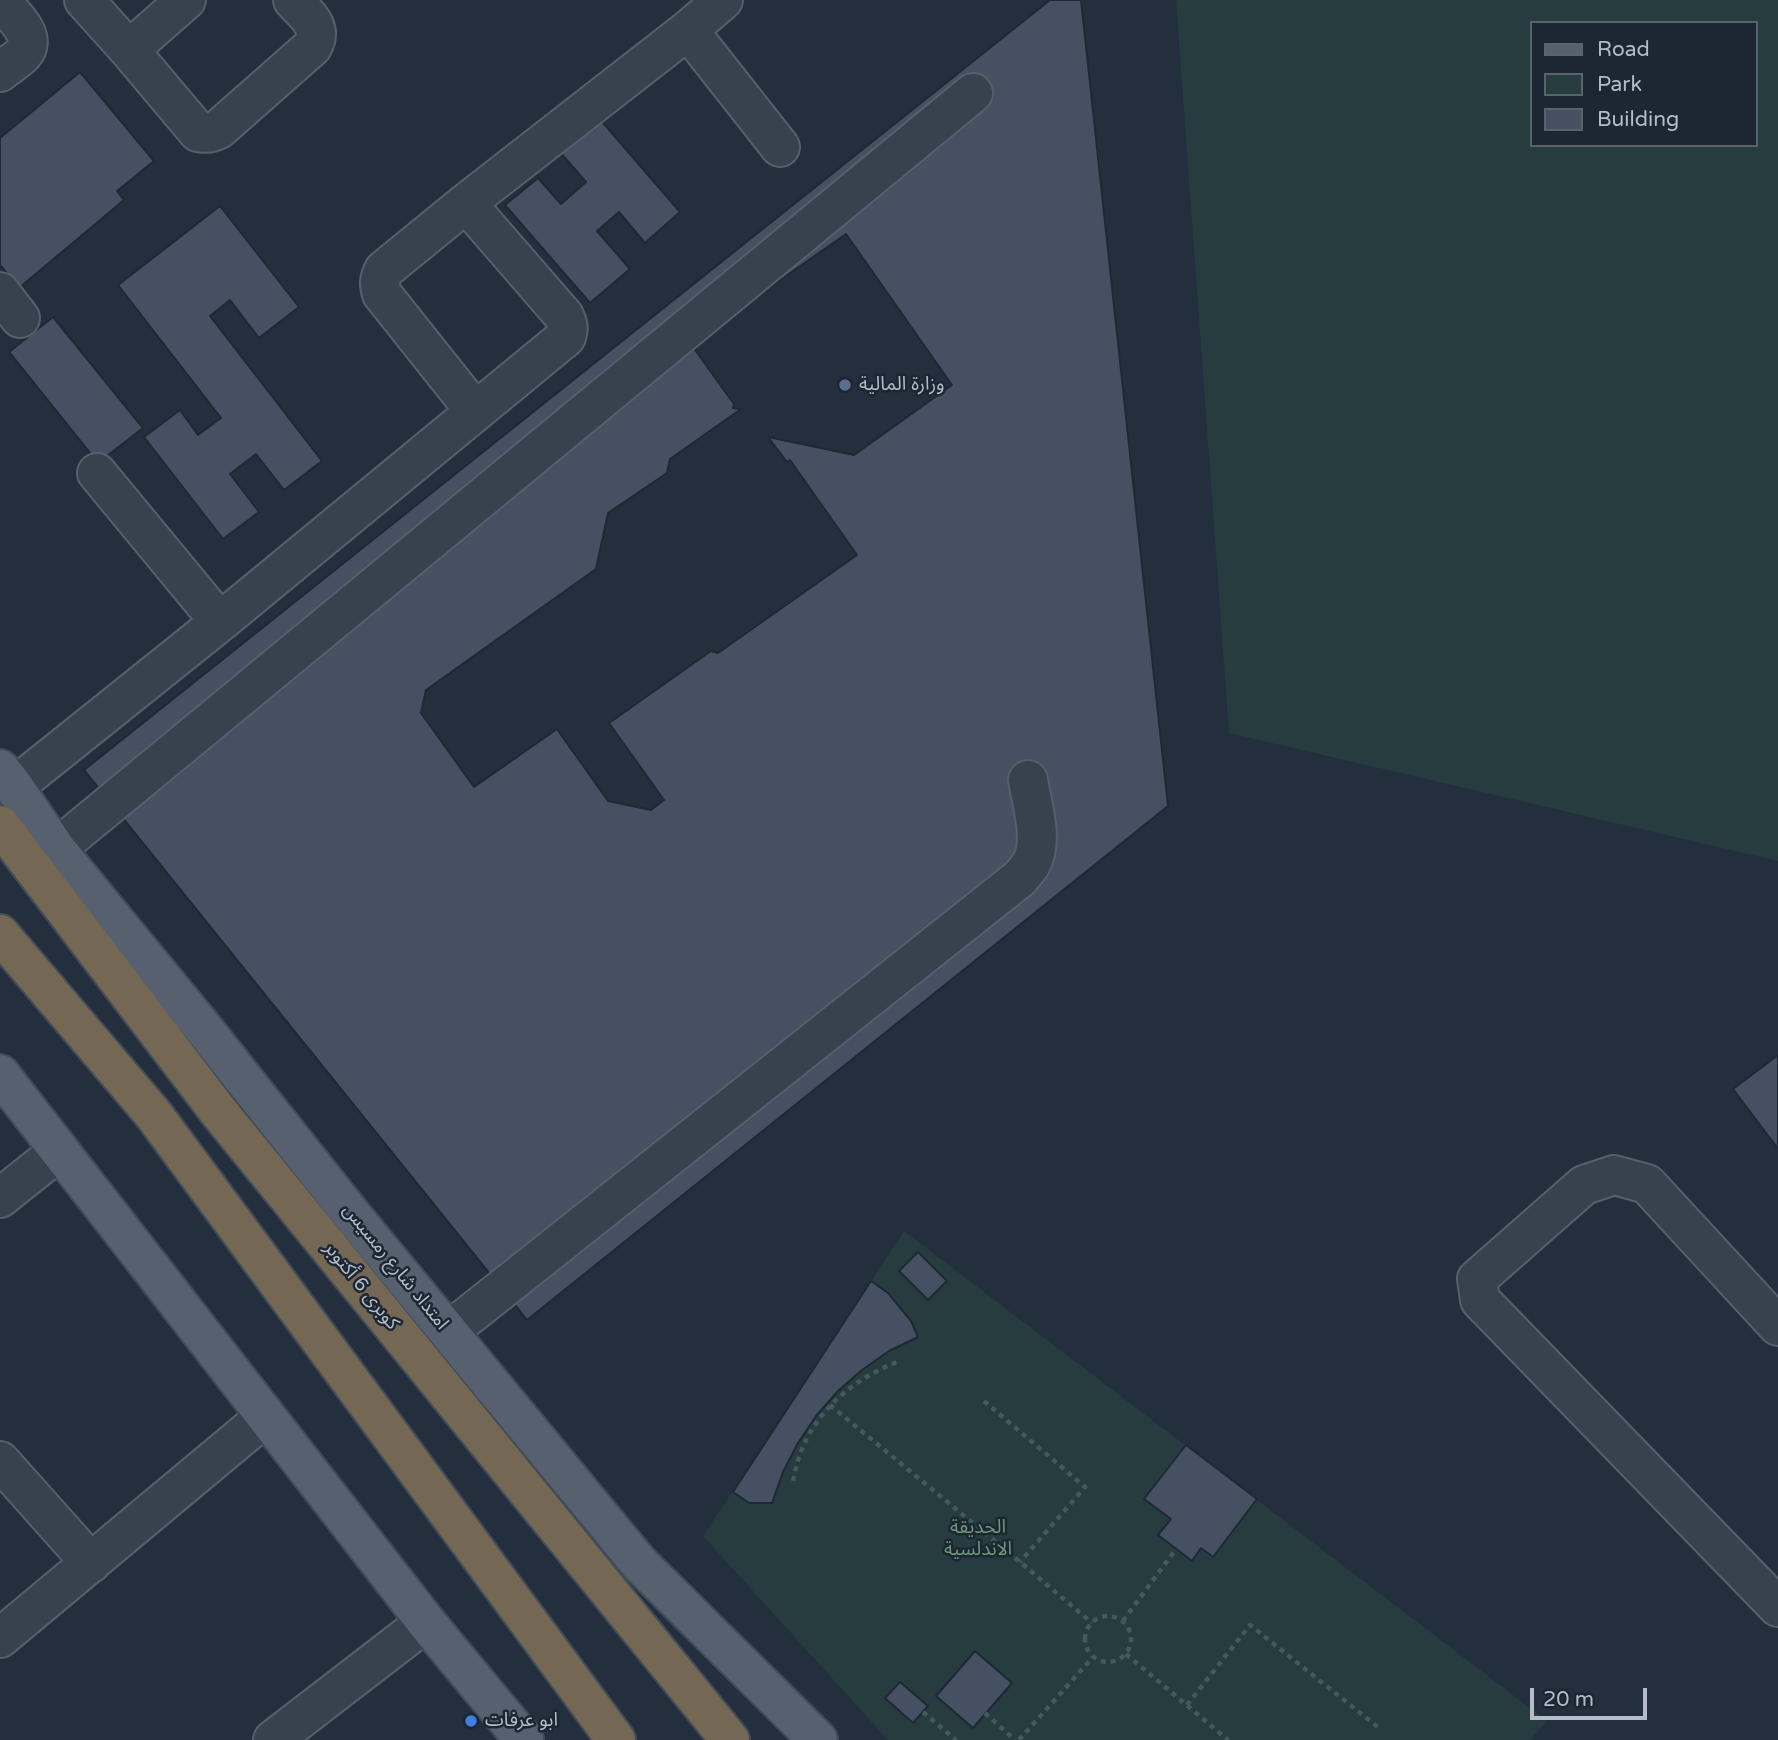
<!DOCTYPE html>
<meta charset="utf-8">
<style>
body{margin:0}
#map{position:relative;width:1778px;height:1740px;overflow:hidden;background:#242f3e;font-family:"Varela Round",sans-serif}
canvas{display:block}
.legend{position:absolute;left:1530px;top:21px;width:228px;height:126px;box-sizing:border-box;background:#1d2633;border:2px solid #59626f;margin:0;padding:9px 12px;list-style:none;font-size:21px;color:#b4bcc9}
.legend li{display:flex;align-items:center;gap:14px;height:35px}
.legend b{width:35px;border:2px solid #59626f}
.scale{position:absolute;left:1530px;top:1688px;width:117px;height:32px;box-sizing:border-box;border:4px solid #b4bcc9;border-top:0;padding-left:9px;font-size:21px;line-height:24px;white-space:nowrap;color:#b4bcc9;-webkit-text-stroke:5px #1d2633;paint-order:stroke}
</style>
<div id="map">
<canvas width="1778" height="1740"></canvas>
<ul class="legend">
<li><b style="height:9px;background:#56606e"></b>Road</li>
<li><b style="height:19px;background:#263c3f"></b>Park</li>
<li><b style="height:19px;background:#455162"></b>Building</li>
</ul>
<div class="scale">20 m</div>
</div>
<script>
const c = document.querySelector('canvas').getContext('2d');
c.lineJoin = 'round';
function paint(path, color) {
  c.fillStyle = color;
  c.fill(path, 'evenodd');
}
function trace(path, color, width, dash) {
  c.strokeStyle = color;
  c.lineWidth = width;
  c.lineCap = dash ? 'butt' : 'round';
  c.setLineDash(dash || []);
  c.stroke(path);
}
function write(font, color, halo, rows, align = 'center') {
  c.font = font + ' "Varela Round","Noto Sans Arabic",sans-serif';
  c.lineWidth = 5;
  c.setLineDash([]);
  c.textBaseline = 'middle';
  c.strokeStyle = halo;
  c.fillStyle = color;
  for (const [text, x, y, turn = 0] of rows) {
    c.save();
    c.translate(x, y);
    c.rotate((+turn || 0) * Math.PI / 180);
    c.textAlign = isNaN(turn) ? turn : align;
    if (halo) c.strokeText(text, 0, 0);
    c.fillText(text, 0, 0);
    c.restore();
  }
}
paint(new Path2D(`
 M1176,0H1778V861L1229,733ZM1531,23H1755V145H1531Z
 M904,1231L1547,1721L1530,1740H888L703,1536Z`), '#263c3f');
const building = new Path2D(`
 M1050,0H1081L1168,806L527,1320L84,770Z
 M80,72L154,161L117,191L124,200L19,288L0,265V138Z
 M598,117L680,212L645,243L619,212L597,231L630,269L590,303L505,205L538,178L561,204L586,182L559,151Z
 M220,206L299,307L259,338L230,300L210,316L322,461L284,490L256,454L230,474L259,512L223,539L144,437L180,410L198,435L221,418L118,285Z
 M846,234L952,385L854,455L768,437L787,462L790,460L857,555L718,653L711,651L609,723L664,800L651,810L608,801L557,729L474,787L421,713L426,690L596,569L608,513L667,473L670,459L741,409L733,408L734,404L690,343Z
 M53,317L143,428L98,463L9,352Z
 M1778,1055V1149L1733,1089Z
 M918,1252L947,1281L928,1300L899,1271Z
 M871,1281L888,1293L911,1321L918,1337L889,1351L862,1370L838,1391L816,1416L798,1443L783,1472L772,1503H749L733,1492Z
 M1186,1445L1257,1499L1213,1557L1201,1548L1192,1561L1158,1535L1171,1519L1144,1499Z
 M975,1651L1012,1683L973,1728L936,1696Z
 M900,1682L928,1706L913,1723L885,1698Z`);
paint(building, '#455162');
trace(building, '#1f2835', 2);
const minor = new Path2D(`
 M0,0C11,14 39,36 23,54C16,61 7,66 0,72
 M84,0L129,50L198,132C207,134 212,133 219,129L312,47C324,26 306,15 293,0
 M688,30L780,147
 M129,50L186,0
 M0,292L20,318
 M475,411L382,294C379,285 379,279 384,270L466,203L688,30L723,0
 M97,473L220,622
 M14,787L220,622L566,337C569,329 568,324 564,316L466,203
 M56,849L973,93
 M0,1198L59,1151
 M1778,1326L1647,1184L1614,1175L1584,1185L1477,1279L1480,1300L1778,1607
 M448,1332L1020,878C1023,874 1028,869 1031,864C1044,840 1032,805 1028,780
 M0,1461L91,1563
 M0,1638L265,1417
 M273,1740L426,1622`);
const major = new Path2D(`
 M0,769L14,787L56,849L204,1029L351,1214L639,1563L818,1740
 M0,1074L426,1622L524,1740`);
const highway = new Path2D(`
 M0,825L218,1111L730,1740
 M0,934L154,1115L616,1740`);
trace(minor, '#565f6c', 42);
trace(major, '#414a57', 42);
trace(highway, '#434c59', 42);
trace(new Path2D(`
 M984,1401L1085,1487L1020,1562
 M830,1405L1020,1562L1092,1623
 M793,1481C795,1472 797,1463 800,1454C817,1409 854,1379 897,1362
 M1085 1639a23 23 0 1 1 46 0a23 23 0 1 1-46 0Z
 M1123,1621L1176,1549
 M1126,1654L1228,1740
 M1187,1705L1250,1625L1379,1728
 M923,1712L956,1740
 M985,1713L1015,1740
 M1019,1740L1093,1657`), '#44595c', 4.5, [5, 5]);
trace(minor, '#38414e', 38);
trace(major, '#56606e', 38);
trace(highway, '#746855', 38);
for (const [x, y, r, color] of [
 [845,385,7,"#5c6f8a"],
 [471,1721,7,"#3f7fe0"]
]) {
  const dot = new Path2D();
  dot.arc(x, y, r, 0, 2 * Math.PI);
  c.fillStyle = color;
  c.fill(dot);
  trace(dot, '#1d2633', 2.5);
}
write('19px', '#b4bcc9', '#1d2633', [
 ["وزارة المالية",859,385],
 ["ابو عرفات",485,1721]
], 'left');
write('19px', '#b4bcc9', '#1d2633', [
 ["امتداد شارع رمسيس",395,1267,51],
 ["كوبرى 6 أكتوبر",361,1286,51]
]);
write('19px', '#6b9a76', '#1d2633', [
 ["الحديقة",978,1528],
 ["الاندلسية",978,1550]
]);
</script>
